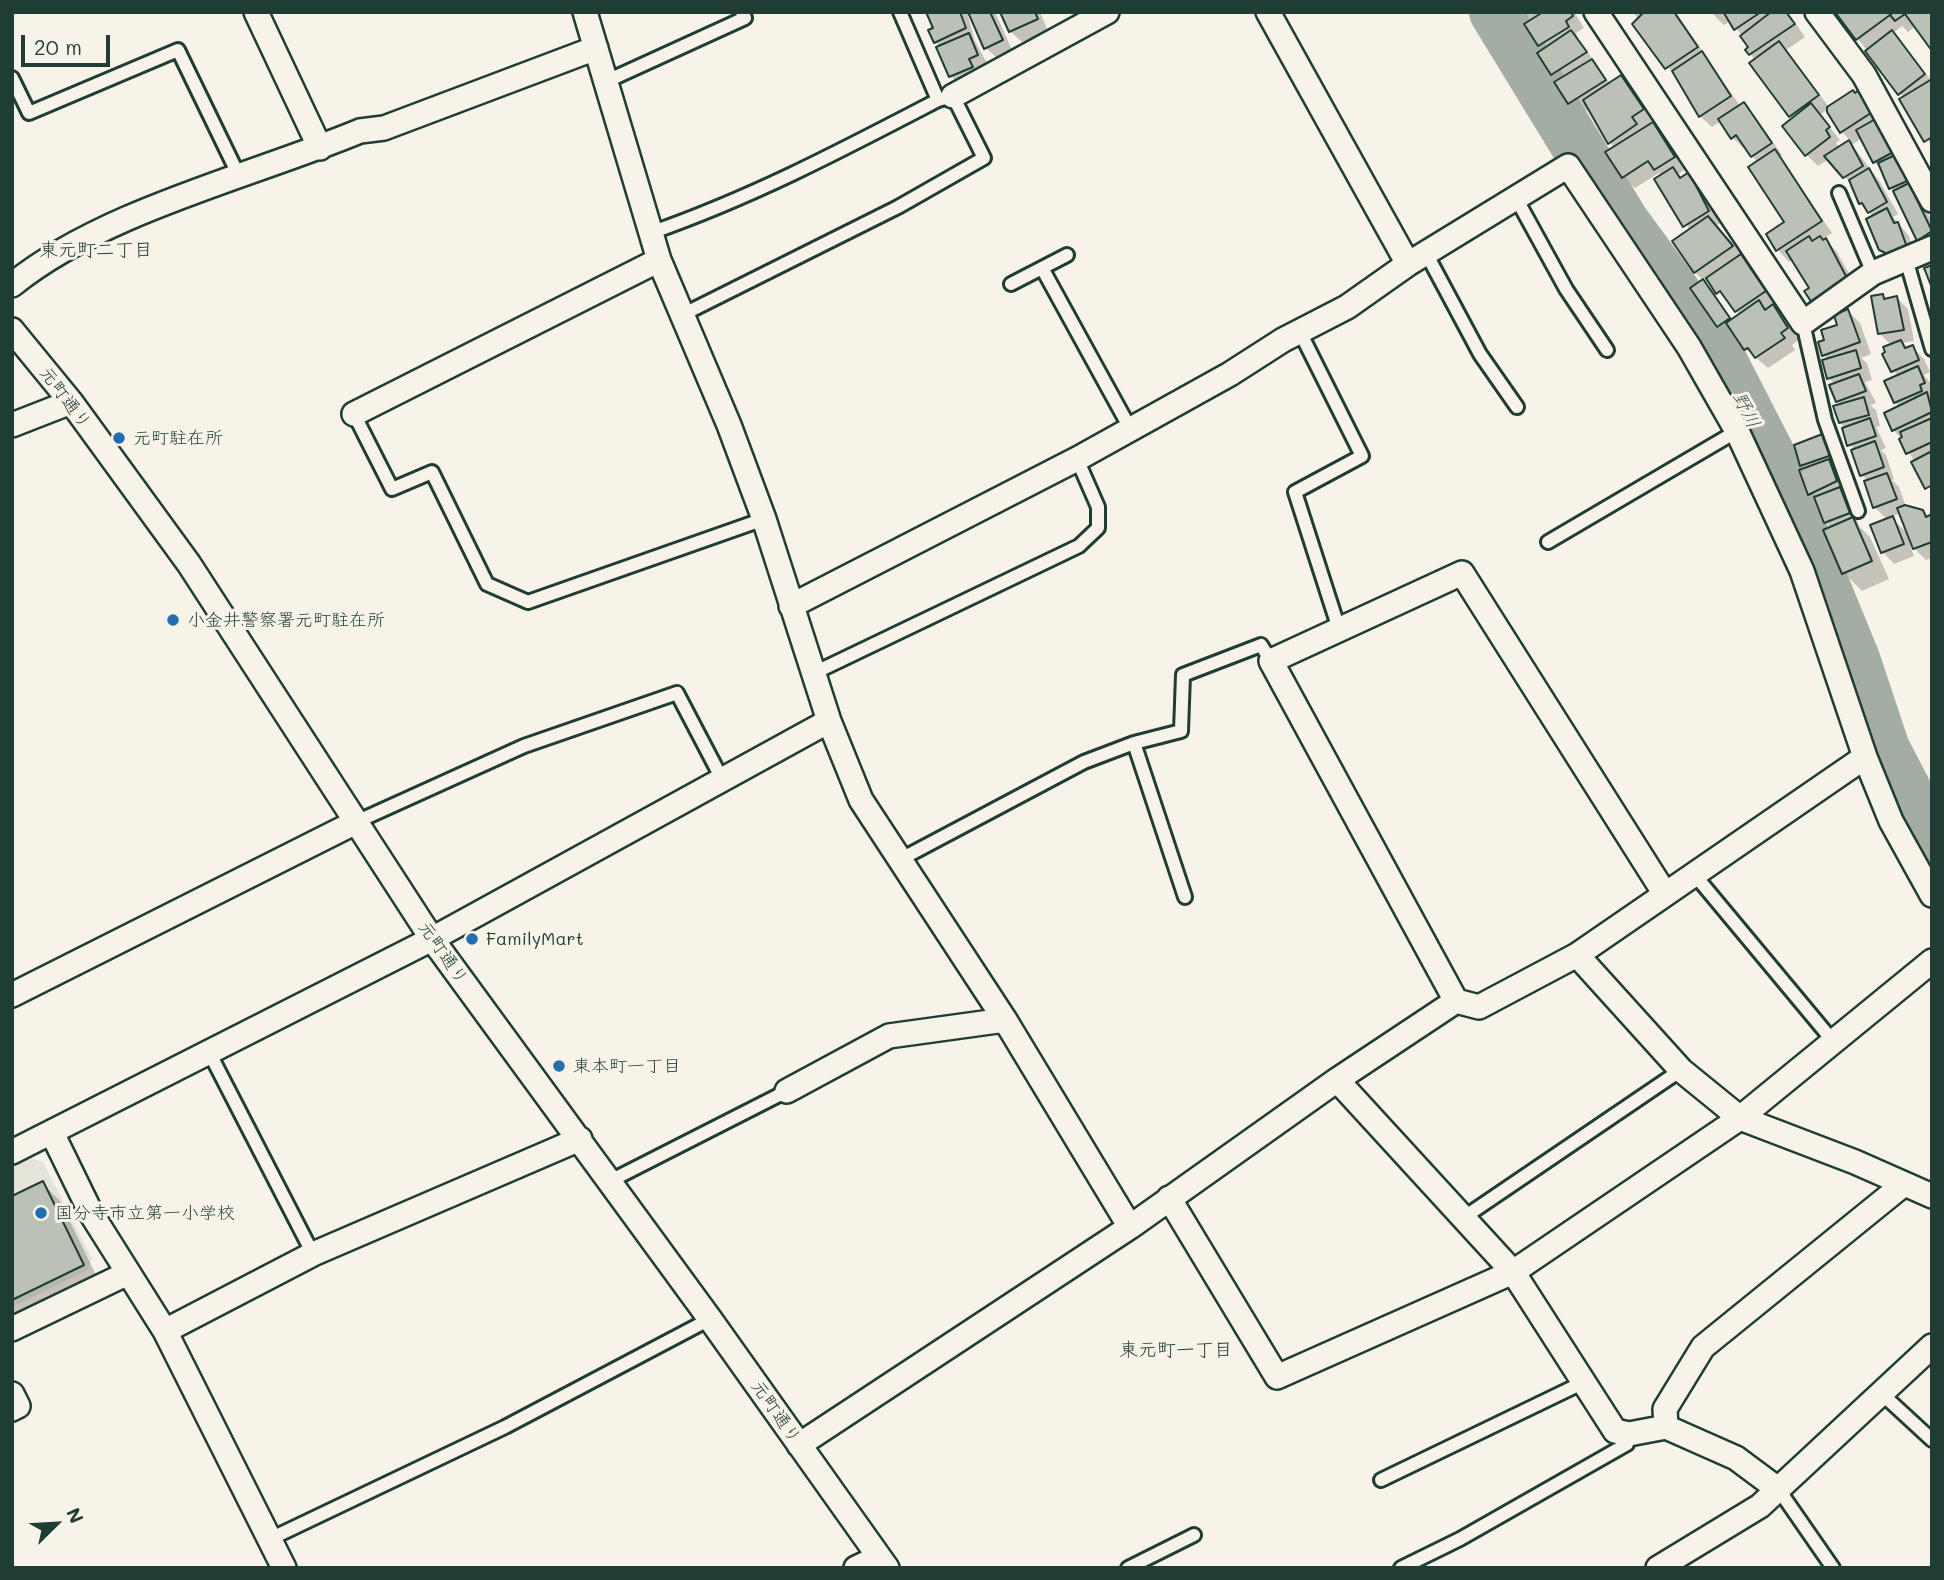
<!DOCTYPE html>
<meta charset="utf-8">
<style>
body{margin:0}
#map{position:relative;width:1944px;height:1580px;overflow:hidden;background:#f7f3e8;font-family:Mali,sans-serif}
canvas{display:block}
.frame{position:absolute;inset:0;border:14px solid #1f3d34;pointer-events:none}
.north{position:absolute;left:21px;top:1489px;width:70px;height:70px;-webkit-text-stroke:5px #f7f3e8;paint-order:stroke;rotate:66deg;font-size:19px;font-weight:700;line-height:28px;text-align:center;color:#1f3d34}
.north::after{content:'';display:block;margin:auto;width:24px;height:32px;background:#1f3d34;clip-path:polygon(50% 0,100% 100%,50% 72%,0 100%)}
.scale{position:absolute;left:21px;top:35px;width:89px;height:32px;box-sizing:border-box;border:4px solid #1f3d34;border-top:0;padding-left:9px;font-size:21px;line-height:24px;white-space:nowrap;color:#1f3d34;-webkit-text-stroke:5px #f7f3e8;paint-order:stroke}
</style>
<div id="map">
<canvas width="1944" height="1580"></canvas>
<div class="frame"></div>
<div class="north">N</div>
<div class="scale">20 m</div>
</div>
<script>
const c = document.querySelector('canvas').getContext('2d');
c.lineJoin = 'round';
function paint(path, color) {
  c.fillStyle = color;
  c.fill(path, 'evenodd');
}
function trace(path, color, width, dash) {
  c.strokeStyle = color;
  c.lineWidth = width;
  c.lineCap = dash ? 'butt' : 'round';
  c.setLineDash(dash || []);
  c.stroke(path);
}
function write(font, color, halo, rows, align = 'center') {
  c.font = font + ' Mali,"Klee One",sans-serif';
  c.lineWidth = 6;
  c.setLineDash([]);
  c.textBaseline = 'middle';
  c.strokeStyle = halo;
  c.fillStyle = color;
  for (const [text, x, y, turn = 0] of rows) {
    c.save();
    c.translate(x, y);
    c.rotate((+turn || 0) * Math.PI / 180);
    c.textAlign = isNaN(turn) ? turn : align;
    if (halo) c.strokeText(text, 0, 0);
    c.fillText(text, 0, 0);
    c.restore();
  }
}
paint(new Path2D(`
 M31,1158L43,1162L92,1258L88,1270L12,1307V1167Z`), '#e5e4d9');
paint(new Path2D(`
 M928,12H967L975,41L989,67L963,88L951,76L941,47L935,42L936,29Z
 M970,12H995L1013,52L998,59L986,48Z
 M1002,12H1040L1048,31L1022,42L1010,31Z
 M1524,12L1575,13L1584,28L1576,33L1579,40L1610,84L1621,77L1632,89L1654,122L1652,123L1665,136L1686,169L1678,174L1682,178L1688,175L1700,186L1720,223L1716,226L1733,243L1776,303L1772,306L1799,340L1792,345L1795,350L1768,368L1746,349L1730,326L1724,331L1719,325L1704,281L1695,272L1690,231L1662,176L1659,173L1635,188L1623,177L1614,148L1590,109L1581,114L1570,103L1560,81L1539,54L1545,50L1527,25L1532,21ZM1710,281L1740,315L1732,321L1705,284Z
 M1632,12H1676L1740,106L1744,104L1755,116L1782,155L1780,157L1832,233L1824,238L1837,252L1859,292L1811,288L1793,259L1789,262L1778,250L1787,222L1758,162L1733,138L1721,121L1712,127L1700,116L1678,79L1634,24L1638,18Z
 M1711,12H1788L1805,37L1786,50L1829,107L1860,92L1932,221V251L1918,240L1883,170L1874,162L1862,138L1852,145L1880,182L1898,214L1893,217L1909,236L1919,262H1902L1881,249L1874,217L1860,203L1853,186L1829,159L1818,166L1807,155L1785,126L1793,119L1748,50L1751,48L1731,21L1724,25ZM1829,108L1842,132L1851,141L1840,148L1836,143L1840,140L1820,115Z
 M1837,12H1932L1908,32L1902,26L1893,33L1932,81V147L1904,98Z
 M1882,296L1886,300L1897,298L1908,309L1914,341L1902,343L1908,349L1912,347L1924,359L1930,372L1924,375L1932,385V493L1902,439L1893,430L1900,407L1895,402L1899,377L1893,370L1891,345L1880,334Z
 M1848,311L1860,323L1871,354L1861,358L1867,363L1872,380L1865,382L1876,403L1870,405L1876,410L1880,426L1876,427L1886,448L1881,450L1886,455L1894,479L1892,480L1899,487L1906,507L1922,512L1928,518L1932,516V558L1926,560L1909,543L1914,556L1894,564L1883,552L1888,520L1874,507L1868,481L1862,475L1846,428L1840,423L1841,405L1837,401L1836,385L1829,378V360L1824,355L1827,341ZM1901,513L1909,535L1891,517Z
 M1824,435L1842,467L1836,469L1847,493L1845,494L1851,501L1859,526L1870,537L1889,579L1862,591L1844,573L1825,531L1831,528L1825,522L1818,503L1809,494L1806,469L1802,465Z
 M42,1183L60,1201L100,1283L12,1327V1198Z`), '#0003');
trace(new Path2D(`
 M1495,12L1624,223L1712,343L1774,464L1854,659L1884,749L1932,841`), '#a4ada3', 52);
const building = new Path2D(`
 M926,12H960L966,28L934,43L928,30L933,28Z
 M968,12H990L1003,40L984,49Z
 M1000,12H1035L1038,19L1009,32Z
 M1543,12H1571L1573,16L1566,21L1569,27L1538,46L1524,24Z
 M1644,12H1674L1698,47L1665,69L1632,24Z
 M1761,12L1734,30L1724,13L1725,12Z
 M1771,12H1786L1795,24L1749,55L1745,50L1748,47L1740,36Z
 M1835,12H1894L1856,40Z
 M1894,12H1932V51L1905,14L1895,21L1890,15Z
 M1571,30L1587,52L1551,75L1537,53Z
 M1892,30L1925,74L1898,95L1865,51Z
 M969,33L978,55L969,59L973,67L949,77L936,47Z
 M1779,41L1819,95L1789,117L1749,63Z
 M1702,51L1731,96L1699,117L1672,71Z
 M1592,59L1606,80L1568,104L1554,82Z
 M1621,75L1644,109L1632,117L1637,124L1608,144L1583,100Z
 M1932,79V137L1924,142L1899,99Z
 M1860,89L1874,111L1840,133L1827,112V107L1853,90L1855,93Z
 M1744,102L1772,143L1751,157L1736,135L1731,139L1718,119Z
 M1811,103L1830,127L1826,130L1830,137L1805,156L1782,126Z
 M1879,117L1897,150L1873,163L1856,130Z
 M1653,122L1675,157L1654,170L1648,161L1622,178L1605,152Z
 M1849,140L1863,166L1843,178L1824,156Z
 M1775,149L1822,221L1776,251L1766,234L1784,222L1748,167Z
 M1895,155L1907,181L1889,189L1878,163Z
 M1673,167L1680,178L1689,172L1709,211L1683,227L1654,179Z
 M1869,168L1887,202L1868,213L1862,203L1859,204L1849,180Z
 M1909,183L1932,231L1917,241L1893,191Z
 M1887,208L1894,223L1898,222L1908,250L1894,257L1879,250L1866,219Z
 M1708,216L1733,246L1694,273L1672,241Z
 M1809,236L1812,241L1820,236L1823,240L1826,238L1848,280L1812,303L1804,291L1809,288L1786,251Z
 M1741,254L1766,291L1735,312L1720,291L1716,294L1706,278Z
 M1932,265V288L1924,268Z
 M1703,279L1730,318L1717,327L1690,288Z
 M1883,294L1884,299L1897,296L1904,330L1878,334L1871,296Z
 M1759,300L1765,310L1773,304L1788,328L1781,333L1785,338L1755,358L1748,348L1744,350L1726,323Z
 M1848,309L1860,342L1822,356L1818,342L1824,340L1821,330L1837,325L1834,315Z
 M1901,340L1905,348L1913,345L1919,360L1891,372L1882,354L1885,352L1883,347Z
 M1856,350L1861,368L1827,379L1822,360Z
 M1918,366L1925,383L1920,385L1922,391L1894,403L1884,381Z
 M1859,374L1866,391L1836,402L1829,385Z
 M1927,392L1932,412L1892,431L1884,413Z
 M1864,397L1869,415L1839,423L1833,406Z
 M1870,418L1876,436L1847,446L1842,428Z
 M1932,418V442L1906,454L1899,439L1902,437L1900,432Z
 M1825,433L1832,455L1800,466L1794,445Z
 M1875,441L1884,467L1860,476L1851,450Z
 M1932,451V485L1925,489L1911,462Z
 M1829,459L1837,481L1808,495L1799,470Z
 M1887,473L1897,499L1873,508L1864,481Z
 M1840,487L1850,513L1824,523L1814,497Z
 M1905,505L1923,510L1926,517L1932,514V542L1913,549L1897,508Z
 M1893,516L1904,544L1881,553L1870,525Z
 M1853,517L1872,561L1842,574L1823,530Z
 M43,1181L84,1265L12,1300V1196Z`);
paint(building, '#bbc1b6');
trace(building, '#1f3d34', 2);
const service = new Path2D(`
 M900,12L938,100
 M12,78L29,113L178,50L239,176
 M607,81L745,18L742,12
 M1839,193L1873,273
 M1516,198L1566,289L1607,350
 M650,233C753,197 842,150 938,100L953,96L984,158L898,207L682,315
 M1426,253L1480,354L1517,407
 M1906,259L1932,349
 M1042,268L1131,430
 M1011,284L1067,255
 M1803,323L1825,420L1858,511
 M1300,332L1362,456L1295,492L1339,629
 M354,414L392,489L432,472L487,584L528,602L764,519
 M1548,542L1737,431
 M814,673L1079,546L1098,528V507L1077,459
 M1134,743L1185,897
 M356,822L524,746L677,693L722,779
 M901,859L1084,762L1134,743L1181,731L1183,675L1261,645L1271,661
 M1694,874L1833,1041
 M209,1052L313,1254
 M610,1181L787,1091
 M1463,1218L1681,1070
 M1881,1393L1932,1440
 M1381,1480L1582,1383
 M1779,1490L1833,1568
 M270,1539L505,1427L710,1319
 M1128,1568L1194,1535
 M1401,1568L1460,1539L1627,1444L1629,1434`);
const minor = new Path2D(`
 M256,12L320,148
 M585,12L659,260L729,425L764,519L829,721L861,800L1005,1020L1130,1227
 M1268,12L1408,264
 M1596,12L1803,323L1873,273L1932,248
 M1817,12L1864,75L1932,200
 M953,96L1107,12
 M12,285C103,211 252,176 360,131L384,128L596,48
 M12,330L71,402L189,564L432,939L710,1319L887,1568
 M354,414L659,260
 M12,425L71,402
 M791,606L1077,459L1230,374L1283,340L1347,307L1408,264L1568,166L1689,347L1737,431L1802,571L1865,757L1891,821L1932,895
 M1577,955L1681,1070L1740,1118L1855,1162L1932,1196
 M12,995L356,822
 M1456,1001L1271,661L1462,573L1665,894
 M1337,1080L1513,1272L1615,1431L1629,1434L1666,1427L1736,1458L1779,1490
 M787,1091L889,1036L1005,1020
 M52,1133L92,1215L165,1331L284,1568
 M12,1152L432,939L829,721
 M1169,1198L1277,1377L1513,1272L1740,1118L1932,961
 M12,1329L126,1274
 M165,1331L313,1254L580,1139
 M12,1394L18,1406L12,1409
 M1666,1427L1665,1409L1703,1347L1904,1184
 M799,1445L1130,1227L1337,1080L1456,1001L1479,1007L1577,955L1865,757
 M856,1568L879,1557
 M1658,1568L1760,1506L1932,1346`);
trace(service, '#1f3d34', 18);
trace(minor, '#1f3d34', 28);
trace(service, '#f7f3e8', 12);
trace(minor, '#f7f3e8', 23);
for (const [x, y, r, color] of [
 [119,438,7,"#1f6fb2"],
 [173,620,7,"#1f6fb2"],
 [472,939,7,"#1f6fb2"],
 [559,1066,7,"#1f6fb2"],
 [41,1213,7,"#1f6fb2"]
]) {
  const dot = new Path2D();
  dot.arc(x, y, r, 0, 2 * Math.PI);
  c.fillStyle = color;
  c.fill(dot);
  trace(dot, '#f7f3e8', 2.5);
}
write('18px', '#1f3d34', '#f7f3e8', [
 ["元町通り",65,398,53],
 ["元町通り",443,953,55],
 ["元町通り",776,1412,55]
]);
write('18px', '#1f3d34', '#f7f3e8', [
 ["元町駐在所",133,438],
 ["小金井警察署元町駐在所",187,620],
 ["FamilyMart",486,939],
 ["東本町一丁目",573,1066],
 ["国分寺市立第一小学校",55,1213]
], 'left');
write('19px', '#1f3d34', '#f7f3e8', [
 ["東元町二丁目",96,250],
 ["東元町一丁目",1176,1350]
]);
write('italic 19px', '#405950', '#f7f3e8', [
 ["野川",1746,410,63]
]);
</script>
